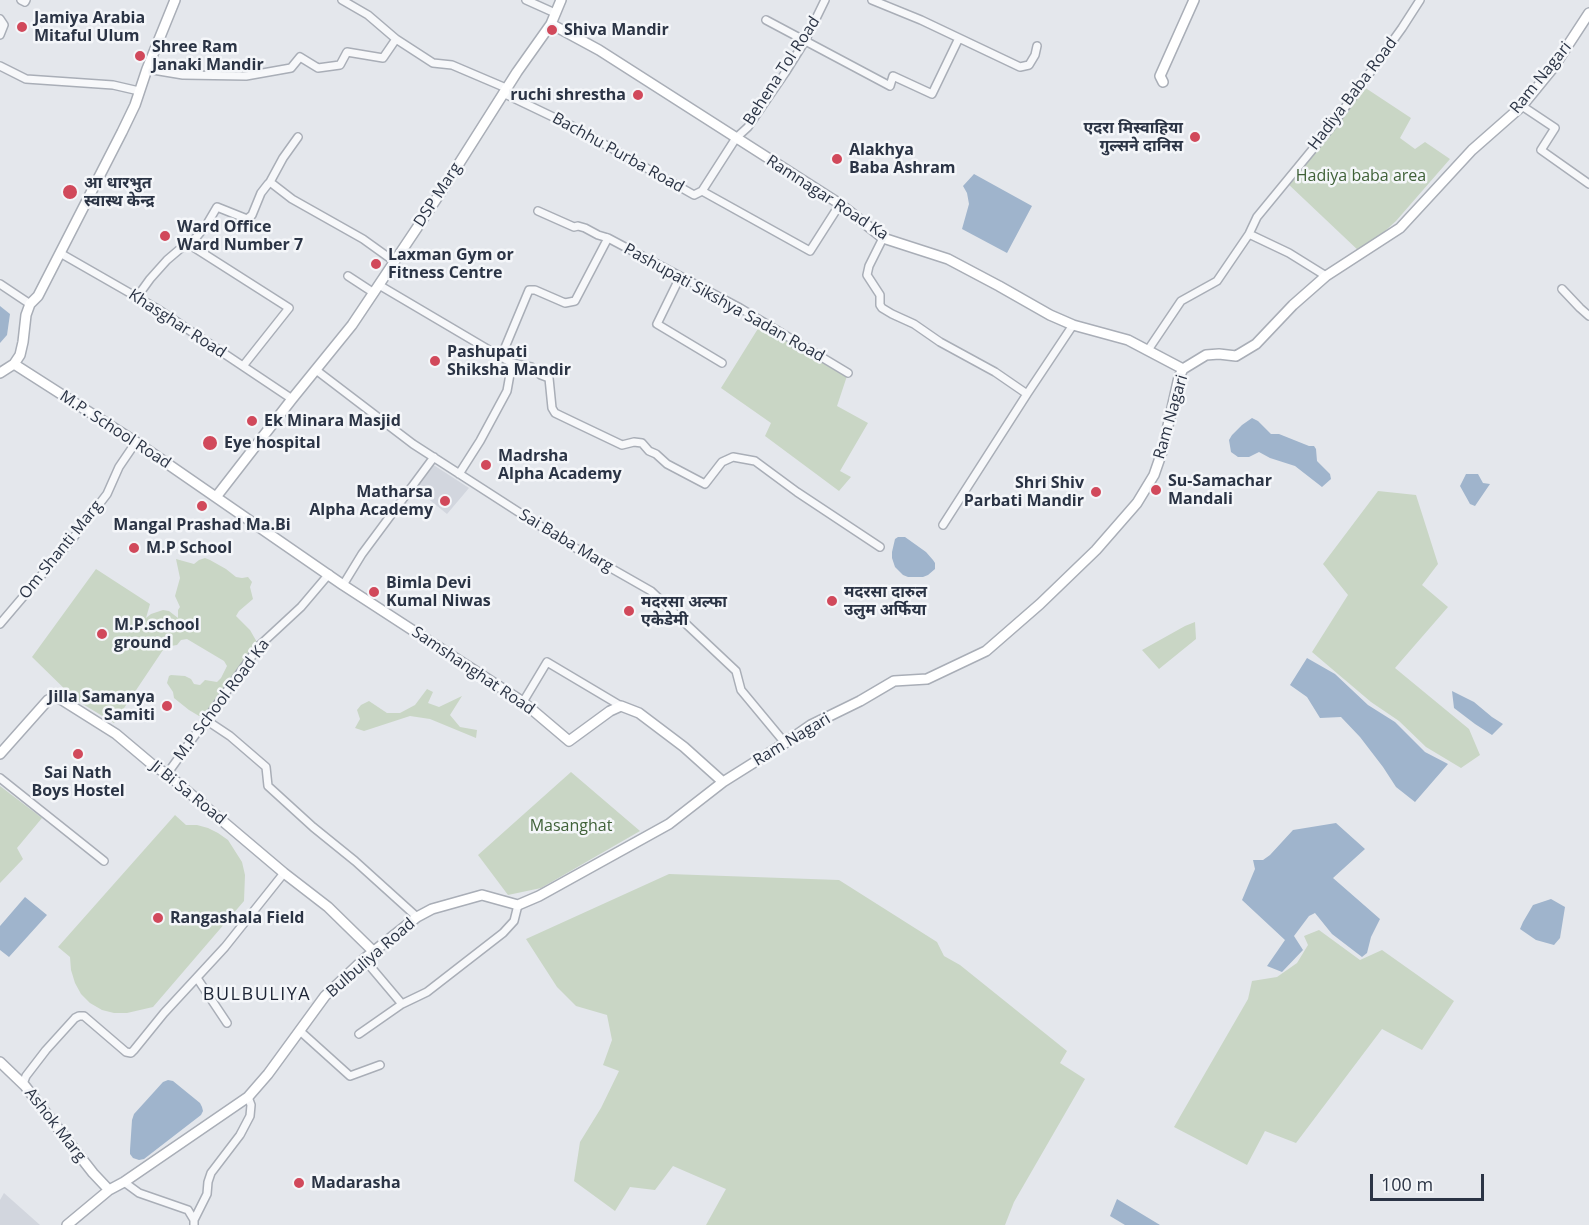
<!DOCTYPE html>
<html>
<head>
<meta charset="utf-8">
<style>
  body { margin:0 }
  #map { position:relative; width:1589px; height:1225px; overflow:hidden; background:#e4e7ec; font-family:"Open Sans",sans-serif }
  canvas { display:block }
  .scale { position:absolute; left:1370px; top:1174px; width:114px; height:27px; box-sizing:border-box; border:3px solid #2b3445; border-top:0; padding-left:8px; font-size:18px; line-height:21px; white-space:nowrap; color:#2b3445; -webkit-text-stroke:4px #f4f6f9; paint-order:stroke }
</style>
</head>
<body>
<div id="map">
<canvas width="1589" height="1225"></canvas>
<div class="scale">100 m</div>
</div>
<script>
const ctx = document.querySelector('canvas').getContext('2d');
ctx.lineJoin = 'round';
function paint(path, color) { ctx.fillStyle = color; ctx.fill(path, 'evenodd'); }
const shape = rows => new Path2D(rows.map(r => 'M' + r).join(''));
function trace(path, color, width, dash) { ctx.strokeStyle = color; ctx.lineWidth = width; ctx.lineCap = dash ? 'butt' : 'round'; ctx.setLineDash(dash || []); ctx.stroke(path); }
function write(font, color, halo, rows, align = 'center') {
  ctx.font = font + ' "Open Sans","Noto Sans Devanagari",sans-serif'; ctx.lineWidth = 5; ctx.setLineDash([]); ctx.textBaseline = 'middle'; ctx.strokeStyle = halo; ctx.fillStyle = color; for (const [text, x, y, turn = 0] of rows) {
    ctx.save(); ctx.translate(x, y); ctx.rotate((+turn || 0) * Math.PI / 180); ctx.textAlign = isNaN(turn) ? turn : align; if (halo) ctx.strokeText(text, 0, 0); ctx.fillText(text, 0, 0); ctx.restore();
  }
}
const built = shape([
  [432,464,469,488,447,514,415,488],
  [4,1193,40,1225,0,1225,0,1200]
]);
const green = shape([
  [1361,85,1411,118,1400,138,1415,149,1425,142,1450,159,1396,221,1361,253,1286,182],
  [759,327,848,373,837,406,868,423,840,471,851,477,839,491,765,436,771,423,721,388],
  [1378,491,1416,495,1438,564,1422,585,1448,607,1395,668,1469,729,1480,755,1461,768,1426,747,1399,721,1371,702,1312,652,1348,595,1323,564],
  [205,558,210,560,226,569,236,577,242,578,248,577,252,582,250,587,253,599,239,611,236,616,250,630,258,644,210,708,199,716,189,710,174,698,173,692,167,683,169,676,171,675,185,676,191,679,194,684,200,685,205,680,217,682,221,678,227,666,224,661,187,639,181,640,177,645,171,646,161,637,156,636,165,647,114,723,76,700,32,657,96,569,150,604,146,618,151,614,163,610,169,611,178,618,178,610,180,607,175,596,180,578,176,559,194,564,199,560],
  [1195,622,1196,639,1159,669,1142,650,1185,626],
  [427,689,433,692,428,703,439,707,462,696,450,715,460,727,477,730,476,738,430,719,410,716,364,731,355,728,360,719,357,710,361,705,369,701,387,713,400,713,415,705],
  [571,772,640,831,541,888,508,895,478,855],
  [0,786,42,818,17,848,23,859,0,883],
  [175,815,186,825,197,825,208,828,218,833,228,840,242,862,245,875,244,901,153,1007,127,1013,114,1013,102,1010,90,1003,81,994,75,983,71,970,70,957,58,947],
  [669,874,839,880,937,942,944,956,960,965,1067,1051,1060,1063,1085,1079,1014,1202,1005,1225,706,1225,726,1189,673,1166,655,1190,630,1187,615,1211,574,1181,580,1142,601,1108,619,1071,603,1065,612,1040,607,1015,576,1006,557,987,526,939],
  [1319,930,1360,960,1382,950,1454,1001,1422,1050,1382,1029,1296,1143,1265,1131,1247,1165,1174,1127,1248,999,1252,981,1277,977,1297,963,1308,945,1304,936]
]);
const water = shape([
  [974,174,1032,206,1007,253,962,229,969,204,967,193,963,186],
  [0,306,10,314,7,335,0,343],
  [1252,418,1258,421,1271,434,1279,434,1309,446,1314,446,1316,449,1317,461,1330,474,1331,479,1322,487,1295,466,1270,458,1259,452,1249,457,1238,457,1231,452,1229,440,1232,435,1242,425],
  [1466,474,1478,474,1483,483,1490,484,1475,506,1470,504,1460,486],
  [898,537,905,537,926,552,933,560,935,563,935,569,928,575,923,577,908,577,903,575,895,567,892,558,892,552,895,539],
  [1307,658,1335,674,1368,705,1395,722,1425,752,1448,764,1415,802,1396,787,1383,767,1360,737,1341,717,1320,718,1307,697,1290,685],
  [1452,691,1474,702,1492,717,1503,724,1492,735,1475,724,1454,708],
  [1336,823,1365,849,1333,878,1380,919,1371,937,1367,953,1362,957,1332,934,1315,913,1309,916,1294,936,1303,950,1282,972,1267,966,1285,940,1242,900,1255,869,1253,860,1263,860,1270,855,1293,830],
  [25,897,47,915,9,957,0,950,0,926],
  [1551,899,1565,907,1560,938,1554,945,1536,940,1520,929,1523,922,1533,905],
  [168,1080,173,1081,200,1103,202,1107,203,1111,201,1115,144,1159,139,1160,133,1158,130,1154,130,1150,132,1120,134,1114,163,1082],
  [1117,1199,1160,1225,1125,1225,1110,1216]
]);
const street = shape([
  [21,0,25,2,26,0],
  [342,0,368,15,396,39,433,63,452,65,506,88],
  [526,0,555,13],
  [872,0,921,20,1020,67,1029,65,1035,55,1037,46],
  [0,19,4,25,0,35],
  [766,20,890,86,893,76,932,94,959,38],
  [0,66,26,79,113,85,139,91],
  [147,69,183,75,246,76,291,68,300,57,318,68,340,65,347,52,383,58,396,39],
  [503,93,574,127,694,195,702,191,810,251,840,204],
  [1522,106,1555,128,1541,150,1589,184],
  [298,137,283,158,270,182,292,199,363,239,395,262],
  [702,191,736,138,748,127,785,73,805,41,825,0],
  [538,211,574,227,578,226,585,228,598,235,608,238],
  [1249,234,1289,253,1326,276],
  [883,238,869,266,867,275,880,295,880,305,882,308,892,314,914,324,940,342,995,372,1027,394,1073,325],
  [190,245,207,224,217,207,247,219,252,215,261,193,268,184,270,182],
  [60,253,156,308,292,399],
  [348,276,374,293],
  [680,277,657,324,722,363],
  [0,284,30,304],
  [379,285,501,357,529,290,535,290,565,303,575,301,608,238,740,308,848,373],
  [1562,289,1580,308,1589,316],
  [137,297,150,279,167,260,187,243,289,308,243,366],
  [1148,350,1181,301,1217,281,1249,234,1257,217,1331,127,1402,28,1420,0],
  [512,363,531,367,541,375,549,378,552,408,555,413,580,425,622,445,634,442,642,443,649,451,656,454,667,464,705,484,722,462,733,457,755,461,797,492,880,547],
  [316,370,413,444,565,542,651,591,736,671,741,690,785,743],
  [459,474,480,441,507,391,512,363,501,357],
  [943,525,1027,394],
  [343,585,362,554,434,457],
  [0,624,74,537,107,494,119,467,136,442],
  [523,702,547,662,621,706],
  [206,720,230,736,266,767,268,786,313,827,355,861,417,917],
  [167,774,260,645,301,607,329,574],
  [0,778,104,861],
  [197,978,227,1023],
  [402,1004,427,992,503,933,514,921,518,905],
  [300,1031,350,1076,380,1065],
  [359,1034,402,1004,364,959],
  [23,1084,26,1076,46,1050,75,1018,79,1016,84,1016,126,1052,131,1053,134,1050,164,1013,225,947,284,873],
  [124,1182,139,1193,188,1210,194,1220,194,1225],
  [194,1220,207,1194,208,1182,211,1173,240,1135,250,1116,251,1105,248,1097]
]);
const secondary = shape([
  [551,24,599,50,840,204,883,238,948,259,999,286,1050,315,1073,325,1128,340,1183,369],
  [1163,82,1160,76,1194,0],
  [14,364,136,442,343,585,523,702,569,741,610,711,621,706,639,713,684,747,723,782],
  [0,373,14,364,20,355,23,342,26,315,30,304,38,296,122,132,135,105,147,69,175,0],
  [216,497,292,399,352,325,441,192,517,72,551,24,561,0],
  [0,754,48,700,54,697,62,700,116,734,154,766,167,774,284,873,328,907,374,952],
  [0,1062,25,1086,93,1173,109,1190],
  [67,1225,109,1190,124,1182,248,1097,268,1074,325,996,364,959,417,917,432,909,482,895,518,905,539,896,669,824,723,782,785,743,811,725,860,701,894,681,927,679,986,651,1040,604,1096,550,1137,503,1154,475,1162,452,1179,377,1183,369,1206,355,1219,354,1236,356,1256,344,1293,305,1326,276,1400,228,1472,150,1522,106,1553,68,1589,13]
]);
const markers = [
  [22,27,6,"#d1495b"],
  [552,30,6,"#d1495b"],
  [140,56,6,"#d1495b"],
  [638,95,6,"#d1495b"],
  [1195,137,6,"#d1495b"],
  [837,159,6,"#d1495b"],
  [70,192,8,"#d1495b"],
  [165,236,6,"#d1495b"],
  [376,264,6,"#d1495b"],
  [435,361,6,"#d1495b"],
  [252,421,6,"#d1495b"],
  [210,443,8,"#d1495b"],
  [486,465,6,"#d1495b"],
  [1156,490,6,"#d1495b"],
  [1096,492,6,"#d1495b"],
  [445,501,6,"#d1495b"],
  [202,506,6,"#d1495b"],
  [134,548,6,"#d1495b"],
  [374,592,6,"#d1495b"],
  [832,601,6,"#d1495b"],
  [629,611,6,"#d1495b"],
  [102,634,6,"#d1495b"],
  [167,706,6,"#d1495b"],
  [78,754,6,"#d1495b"],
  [158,918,6,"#d1495b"],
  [299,1183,6,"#d1495b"]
];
const poiNames = [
  ["Jamiya Arabia",34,18],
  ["Mitaful Ulum",34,36],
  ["Shiva Mandir",564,30],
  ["Shree Ram",152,47],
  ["Janaki Mandir",152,65],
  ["ruchi shrestha",626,95,"right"],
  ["एदरा मिस्वाहिया",1183,128,"right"],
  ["गुल्सने दानिस",1183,146,"right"],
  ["Alakhya",849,150],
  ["Baba Ashram",849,168],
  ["आ धारभुत",84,183],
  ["स्वास्थ केन्द्र",84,201],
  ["Ward Office",177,227],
  ["Ward Number 7",177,245],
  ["Laxman Gym or",388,255],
  ["Fitness Centre",388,273],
  ["Pashupati",447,352],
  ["Shiksha Mandir",447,370],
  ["Ek Minara Masjid",264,421],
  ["Eye hospital",224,443],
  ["Madrsha",498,456],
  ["Alpha Academy",498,474],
  ["Su-Samachar",1168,481],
  ["Mandali",1168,499],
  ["Shri Shiv",1084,483,"right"],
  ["Parbati Mandir",1084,501,"right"],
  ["Matharsa",433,492,"right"],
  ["Alpha Academy",433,510,"right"],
  ["Mangal Prashad Ma.Bi",202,525,"center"],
  ["M.P School",146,548],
  ["Bimla Devi",386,583],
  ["Kumal Niwas",386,601],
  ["मदरसा दारुल",844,592],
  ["उलुम अर्फिया",844,610],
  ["मदरसा अल्फा",641,602],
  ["एकेडेमी",641,620],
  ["M.P.school",114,625],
  ["ground",114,643],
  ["Jilla Samanya",155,697,"right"],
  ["Samiti",155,715,"right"],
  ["Sai Nath",78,773,"center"],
  ["Boys Hostel",78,791,"center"],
  ["Rangashala Field",170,918],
  ["Madarasha",311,1183]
];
const streetNames = [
  ["Behena Tol Road",782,71,-57],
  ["Ram Nagari",1541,78,-51],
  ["Hadiya Baba Road",1353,94,-53],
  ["Bachhu Purba Road",618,153,29],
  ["DSP Marg",438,195,-57],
  ["Ramnagar Road Ka",827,198,33],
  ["Pashupati Sikshya Sadan Road",724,303,29],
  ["Khasghar Road",177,324,33],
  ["Ram Nagari",1171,417,-74],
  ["M.P. School Road",115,430,33],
  ["Sai Baba Marg",566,541,31],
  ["Om Shanti Marg",61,550,-51],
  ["Samshanghat Road",473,671,34],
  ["M.P School Road Ka",222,700,-53],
  ["Ram Nagari",792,740,-31],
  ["Ji Bi Sa Road",188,793,39],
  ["Bulbuliya Road",371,958,-41],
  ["Ashok Marg",55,1125,52]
];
const parkNames = [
  ["Hadiya baba area",1361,176],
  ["Masanghat",571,826]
];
const neighbourhoodNames = [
  ["BULBULIYA",257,995]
];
paint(built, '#d2d6de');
paint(green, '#c9d6c5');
paint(water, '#9fb4cc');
trace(street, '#a9aeb7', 10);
trace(secondary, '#a9aeb7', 12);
trace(street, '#f7f8fa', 7);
trace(secondary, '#fff', 9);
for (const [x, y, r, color] of markers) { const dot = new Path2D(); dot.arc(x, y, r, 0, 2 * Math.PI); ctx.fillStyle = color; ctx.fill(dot); trace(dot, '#f4f6f9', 2); }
write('bold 16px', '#2b3445', '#f4f6f9', poiNames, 'left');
write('16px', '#2b3445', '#f4f6f9', streetNames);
write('16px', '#3f6138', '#f4f6f9', parkNames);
ctx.letterSpacing = '1.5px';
write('18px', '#1d2536', '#f4f6f9', neighbourhoodNames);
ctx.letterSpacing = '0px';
</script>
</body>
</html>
